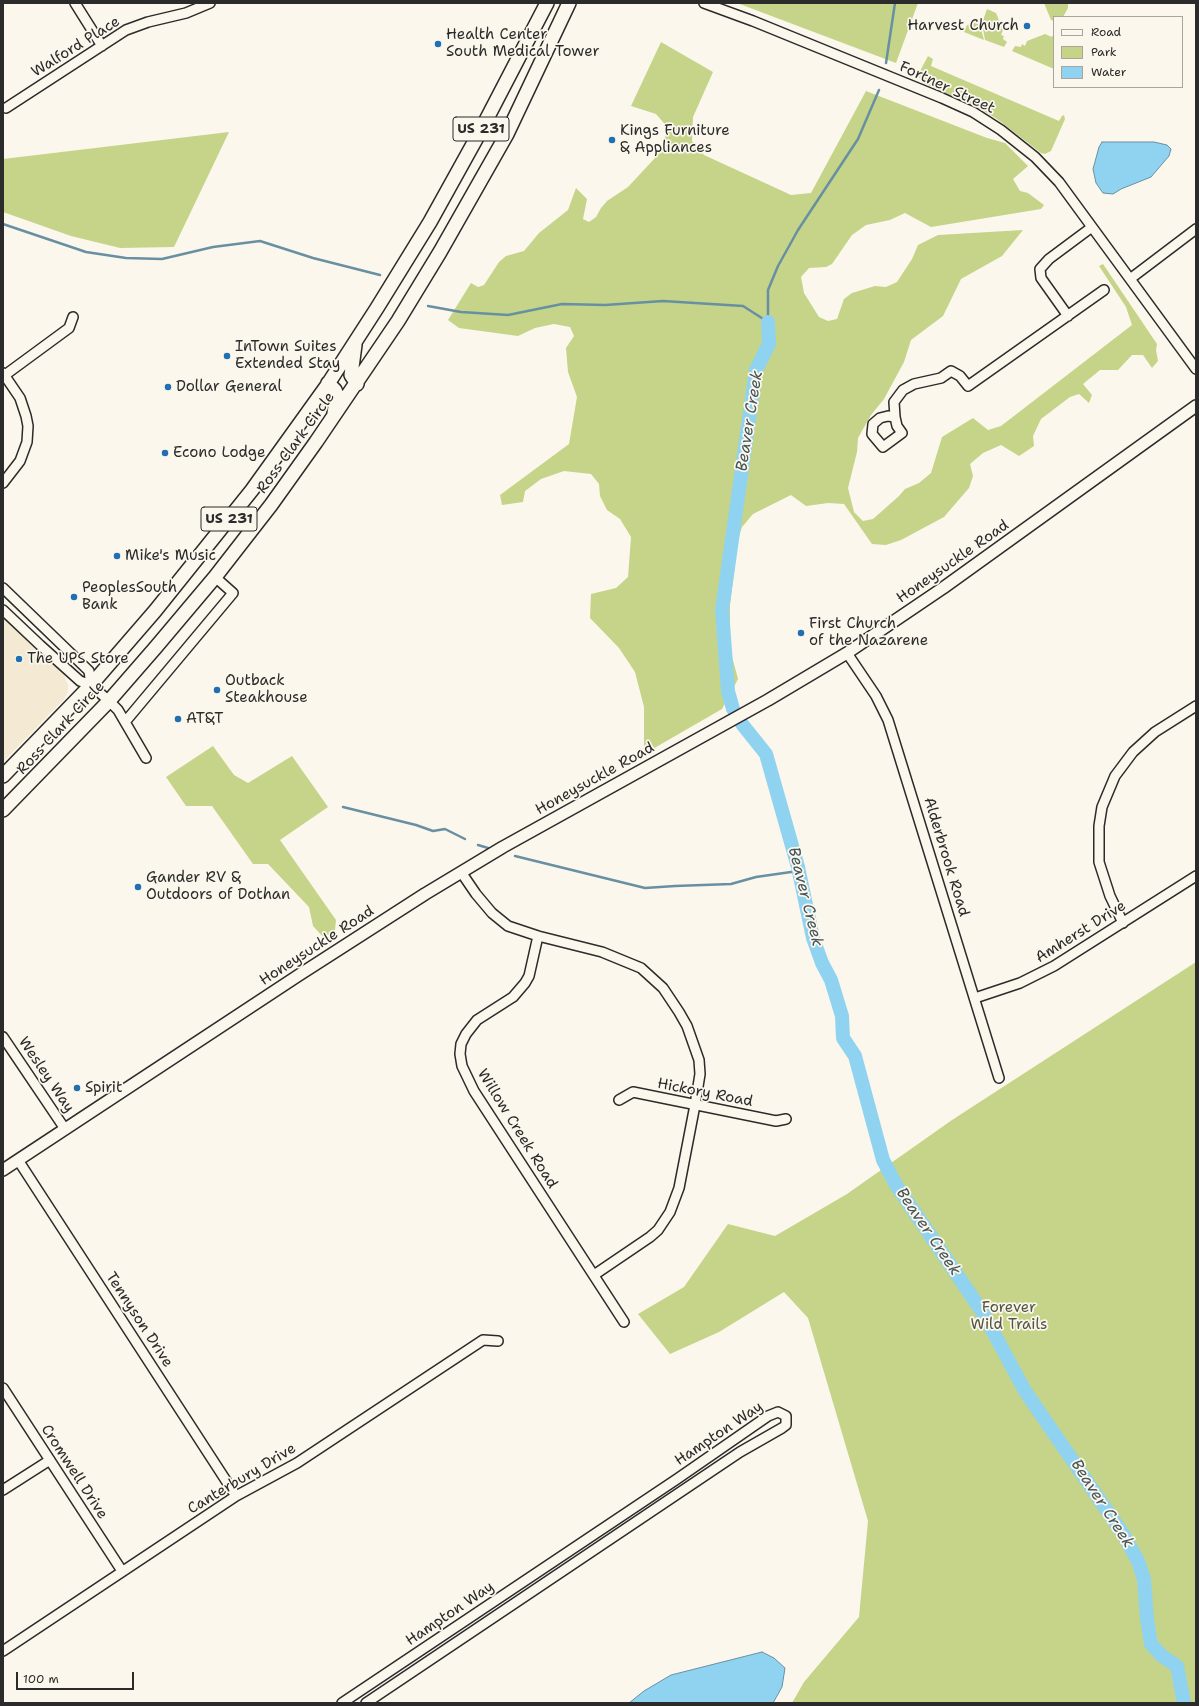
<!DOCTYPE html>
<html>
<head>
<meta charset="utf-8">
<style>
  body { margin:0 }
  #map { position:relative; width:1199px; height:1706px; overflow:hidden; background:#fbf7ec; font-family:"Shantell Sans",sans-serif }
  canvas { display:block }
  .frame { position:absolute; inset:0; border:4px solid #2b2b2b; pointer-events:none }
  .legend { position:absolute; left:1053px; top:16px; width:130px; height:72px; box-sizing:border-box; background:#fbf7ec; border:1px solid #a8a59f; margin:0; padding:5px 7px; list-style:none; font-size:12px; color:#2b2b2b }
  .legend li { display:flex; align-items:center; gap:8px; height:20px }
  .legend b { width:20px; border:1px solid #a8a59f }
  .scale { position:absolute; left:16px; top:1672px; width:118px; height:18px; box-sizing:border-box; border:2px solid #2b2b2b; border-top:0; padding-left:5px; font-size:12px; line-height:14px; white-space:nowrap; color:#2b2b2b; -webkit-text-stroke:3px #fbf7ec; paint-order:stroke }
</style>
</head>
<body>
<div id="map">
<canvas width="1199" height="1706"></canvas>
<div class="frame"></div>
<ul class="legend">
<li><b style="height:5px;background:#fbf7ec"></b>Road</li>
<li><b style="height:11px;background:#c5d488"></b>Park</li>
<li><b style="height:11px;background:#90d3f1"></b>Water</li>
</ul>
<div class="scale">100 m</div>
</div>
<script>
const ctx = document.querySelector('canvas').getContext('2d');
ctx.lineJoin = 'round';
function paint(path, color) { ctx.fillStyle = color; ctx.fill(path, 'evenodd'); }
const shape = rows => new Path2D(rows.map(r => 'M' + r).join(''));
function trace(path, color, width, dash) { ctx.strokeStyle = color; ctx.lineWidth = width; ctx.lineCap = dash ? 'butt' : 'round'; ctx.setLineDash(dash || []); ctx.stroke(path); }
function write(font, color, halo, rows, align = 'center') {
  ctx.font = font + ' "Shantell Sans",sans-serif'; ctx.lineWidth = 3.5; ctx.setLineDash([]); ctx.textBaseline = 'middle'; ctx.strokeStyle = halo; ctx.fillStyle = color; for (const [text, x, y, turn = 0] of rows) {
    ctx.save(); ctx.translate(x, y); ctx.rotate((+turn || 0) * Math.PI / 180); ctx.textAlign = isNaN(turn) ? turn : align; if (halo) ctx.strokeText(text, 0, 0); ctx.fillText(text, 0, 0); ctx.restore();
  }
}
const built = shape([
  [3,615,63,673,68,685,68,692,65,698,3,762]
]);
const green = shape([
  [737,3,918,3,896,63],
  [1044,3,1068,3,1068,8,1063,17,1054,17,1054,21,1051,20],
  [987,9,996,13,1003,30,1001,35,1004,36,1003,39,1007,42,1004,47,985,40,982,23],
  [974,22,980,25,984,40,964,32,967,25,972,24],
  [1054,33,1054,69,1012,51,1015,46,1021,47,1022,44,1025,46,1027,41,1045,34,1052,37],
  [661,42,713,72,693,117,692,141,704,155,791,195,811,193,866,91,987,138,1005,143,1028,166,1013,179,1020,191,1028,193,1044,205,1041,209,931,227,905,213,890,220,866,225,852,235,832,264,826,267,809,268,801,277,804,293,819,317,828,321,837,319,844,299,852,293,875,286,886,287,897,282,912,259,918,245,938,235,1023,230,1002,256,961,279,943,316,911,340,904,362,884,399,871,415,858,438,857,452,848,488,854,512,863,521,873,519,899,496,905,489,919,483,931,473,942,437,973,418,988,430,1001,426,1132,325,1126,307,1099,266,1103,264,1157,344,1156,350,1158,361,1152,368,1143,355,1132,355,1118,370,1100,370,1083,384,1092,395,1089,403,1079,394,1070,397,1041,419,1033,436,1034,446,1019,456,1001,445,983,453,970,464,973,476,969,488,944,517,901,540,886,545,872,544,844,504,828,503,806,506,791,495,753,514,742,527,738,539,730,605,730,649,738,679,722,709,644,754,644,707,635,672,619,648,590,618,591,594,616,588,628,577,631,537,620,519,607,510,600,496,599,484,591,474,564,471,541,479,525,491,523,502,502,505,500,495,569,444,577,397,568,372,566,348,574,336,570,327,554,324,535,328,518,336,459,328,448,320,471,283,478,287,484,285,499,262,506,256,524,251,539,233,568,210,576,188,587,199,583,219,589,222,596,217,601,208,607,201,628,187,655,158,669,129,656,114,631,106],
  [928,56,933,59,931,66,1059,121,1062,116,1064,115,1065,119,1051,151,1045,154,1041,153,997,119,974,105,923,83,919,77,919,73],
  [229,132,174,247,120,248,71,236,3,212,3,159],
  [213,746,234,775,248,783,292,756,328,807,280,840,336,920,335,930,324,938,313,926,309,907,268,864,253,864,212,806,186,806,166,777],
  [1196,962,1196,1703,792,1703,804,1682,859,1617,868,1521,808,1318,784,1292,719,1332,670,1354,638,1314,684,1287,728,1224,775,1236,847,1194,952,1120]
]);
const water = shape([
  [1102,142,1154,142,1167,145,1171,149,1169,156,1151,177,1121,189,1113,194,1103,193,1096,183,1093,169,1099,147,1102,142],
  [762,1652,774,1658,785,1668,782,1687,773,1703,629,1703,644,1691,671,1675,762,1652]
]);
const stream = shape([
  [886,63,895,3],
  [3,224,86,252,126,258,162,259,213,247,260,241,313,258,380,275],
  [428,306,461,312,508,315,562,304,605,305,663,301,743,306,768,322],
  [768,321,768,290,778,266,798,230,858,139,879,90],
  [343,807,416,825,433,831,445,829,465,839],
  [478,845,488,848],
  [515,856,645,888,675,886,731,884,756,877,798,871]
]);
const river = shape([
  [733,709,728,691,722,610,756,370,769,344,768,322],
  [742,724,766,754,798,867,813,938,822,963,831,980,842,1016,843,1038,855,1056,883,1160,896,1185,983,1313,1025,1391,1123,1534,1138,1561,1144,1579,1147,1619,1151,1644,1162,1656,1177,1666,1184,1703]
]);
const minor = shape([
  [75,3,102,46],
  [704,3,753,21,942,98,973,112,1001,130,1035,157,1059,182,1196,369],
  [6,108,126,30,148,22,186,13,210,3],
  [1130,279,1196,229],
  [1068,316,1041,278,1040,269,1049,259,1092,227],
  [3,373,20,398,26,416,28,426,27,442,20,461,3,483],
  [5,375,69,328,73,317],
  [895,417,888,416,880,418,873,424,872,434,883,447,902,433,897,426,895,417,894,402,903,390,914,384,941,378,951,371,960,376,968,386,1104,290],
  [3,588,89,671,91,685],
  [3,610,40,645,80,681,91,685,109,701,118,710,146,758],
  [847,653,876,696,888,720,999,1078],
  [125,722,233,593,215,577],
  [461,872,476,894,492,913,508,926,538,936,602,952,641,968,663,988,679,1012,687,1026,699,1060,700,1074,695,1105,679,1188,670,1212,658,1230,650,1237,594,1275],
  [1123,923,1110,896,1099,862,1099,826,1102,807,1115,776,1133,752,1155,732,1196,706],
  [538,936,529,976,525,983,513,997,477,1020,466,1034,461,1044,460,1054,462,1066,474,1091,624,1322],
  [975,998,1020,983,1054,966,1196,876],
  [3,1037,65,1129],
  [619,1100,633,1092,776,1121,786,1119],
  [18,1160,236,1496],
  [3,1388,122,1571],
  [3,1490,50,1460],
  [3,1651,236,1496,297,1463,483,1340,498,1341],
  [342,1703,677,1479,768,1416,778,1412,786,1416,786,1425,782,1428,740,1452,366,1703]
]);
const major = shape([
  [3,1170,299,975,425,894,503,847,768,700,847,653,943,588,1196,406]
]);
const highway = shape([
  [355,345,351,375,357,384],
  [328,383,335,390,337,395,334,413],
  [3,776,91,685,155,611,252,490,326,387,377,308,430,222,481,130,547,3],
  [3,810,109,701,156,647,215,577,271,505,316,442,398,321,440,252,507,134,569,3]
]);
const markers = [
  [1027,26,4,"#1f6fb2"],
  [438,44,4,"#1f6fb2"],
  [612,140,4,"#1f6fb2"],
  [227,356,4,"#1f6fb2"],
  [168,387,4,"#1f6fb2"],
  [165,453,4,"#1f6fb2"],
  [117,556,4,"#1f6fb2"],
  [74,597,4,"#1f6fb2"],
  [801,633,4,"#1f6fb2"],
  [19,659,4,"#1f6fb2"],
  [217,690,4,"#1f6fb2"],
  [178,719,4,"#1f6fb2"],
  [138,887,4,"#1f6fb2"],
  [77,1088,4,"#1f6fb2"]
];
const shields = [
  [481,129,56],
  [229,519,56]
];
const shieldNames = [
  ["US 231",481,129],
  ["US 231",229,519]
];
const poiNames = [
  ["Harvest Church",1019,26,"right"],
  ["Health Center",446,35],
  ["South Medical Tower",446,52],
  ["Kings Furniture",620,131],
  ["& Appliances",620,148],
  ["InTown Suites",235,347],
  ["Extended Stay",235,364],
  ["Dollar General",176,387],
  ["Econo Lodge",173,453],
  ["Mike's Music",125,556],
  ["PeoplesSouth",82,588],
  ["Bank",82,605],
  ["First Church",809,624],
  ["of the Nazarene",809,641],
  ["The UPS Store",27,659],
  ["Outback",225,681],
  ["Steakhouse",225,698],
  ["AT&T",186,719],
  ["Gander RV &",146,878],
  ["Outdoors of Dothan",146,895],
  ["Spirit",85,1088]
];
const streetNames = [
  ["Walford Place",76,47,-32],
  ["Fortner Street",947,88,25],
  ["Ross Clark Circle",296,443,-54],
  ["Honeysuckle Road",953,562,-35],
  ["Ross Clark Circle",61,728,-47],
  ["Honeysuckle Road",595,779,-29],
  ["Alderbrook Road",946,857,73],
  ["Amherst Drive",1081,932,-32],
  ["Honeysuckle Road",317,946,-33],
  ["Wesley Way",46,1075,56],
  ["Hickory Road",705,1093,11],
  ["Willow Creek Road",517,1129,58],
  ["Tennyson Drive",139,1320,57],
  ["Hampton Way",719,1434,-34],
  ["Cromwell Drive",74,1472,57],
  ["Canterbury Drive",242,1479,-31],
  ["Hampton Way",450,1614,-34]
];
const parkNames = [
  ["Forever",1009,1308],
  ["Wild Trails",1009,1325]
];
const waterNames = [
  ["Beaver Creek",750,421,-81],
  ["Beaver Creek",805,897,76],
  ["Beaver Creek",928,1232,56],
  ["Beaver Creek",1102,1504,57]
];
paint(built, '#f4ead3');
paint(green, '#c5d488');
paint(water, '#90d3f1');
trace(water, '#6890a2', 1);
trace(stream, '#6890a2', 2.5);
trace(river, '#90d3f1', 14);
trace(minor, '#2b2b2b', 12);
trace(major, '#2b2b2b', 14);
trace(highway, '#2b2b2b', 16);
trace(minor, '#fbf7ec', 9);
trace(major, '#fbf7ec', 11);
trace(highway, '#fbf7ec', 13);
for (const [x, y, r, color] of markers) { const dot = new Path2D(); dot.arc(x, y, r, 0, 2 * Math.PI); ctx.fillStyle = color; ctx.fill(dot); trace(dot, '#fbf7ec', 1.5); }
for (const [x, y, w] of shields) { const box = new Path2D(); box.roundRect(x - w / 2, y - 12, w, 24, 3); ctx.fillStyle = '#fbf7ec'; ctx.fill(box); trace(box, '#2b2b2b', 1); }
write('bold 14px', '#2b2b2b', null, shieldNames);
write('15px', '#2b2b2b', '#fbf7ec', poiNames, 'left');
write('15px', '#2b2b2b', '#fbf7ec', streetNames);
write('15px', '#525542', '#fbf7ec', parkNames);
write('italic 16px', '#44555c', '#fbf7ec', waterNames);
</script>
</body>
</html>
